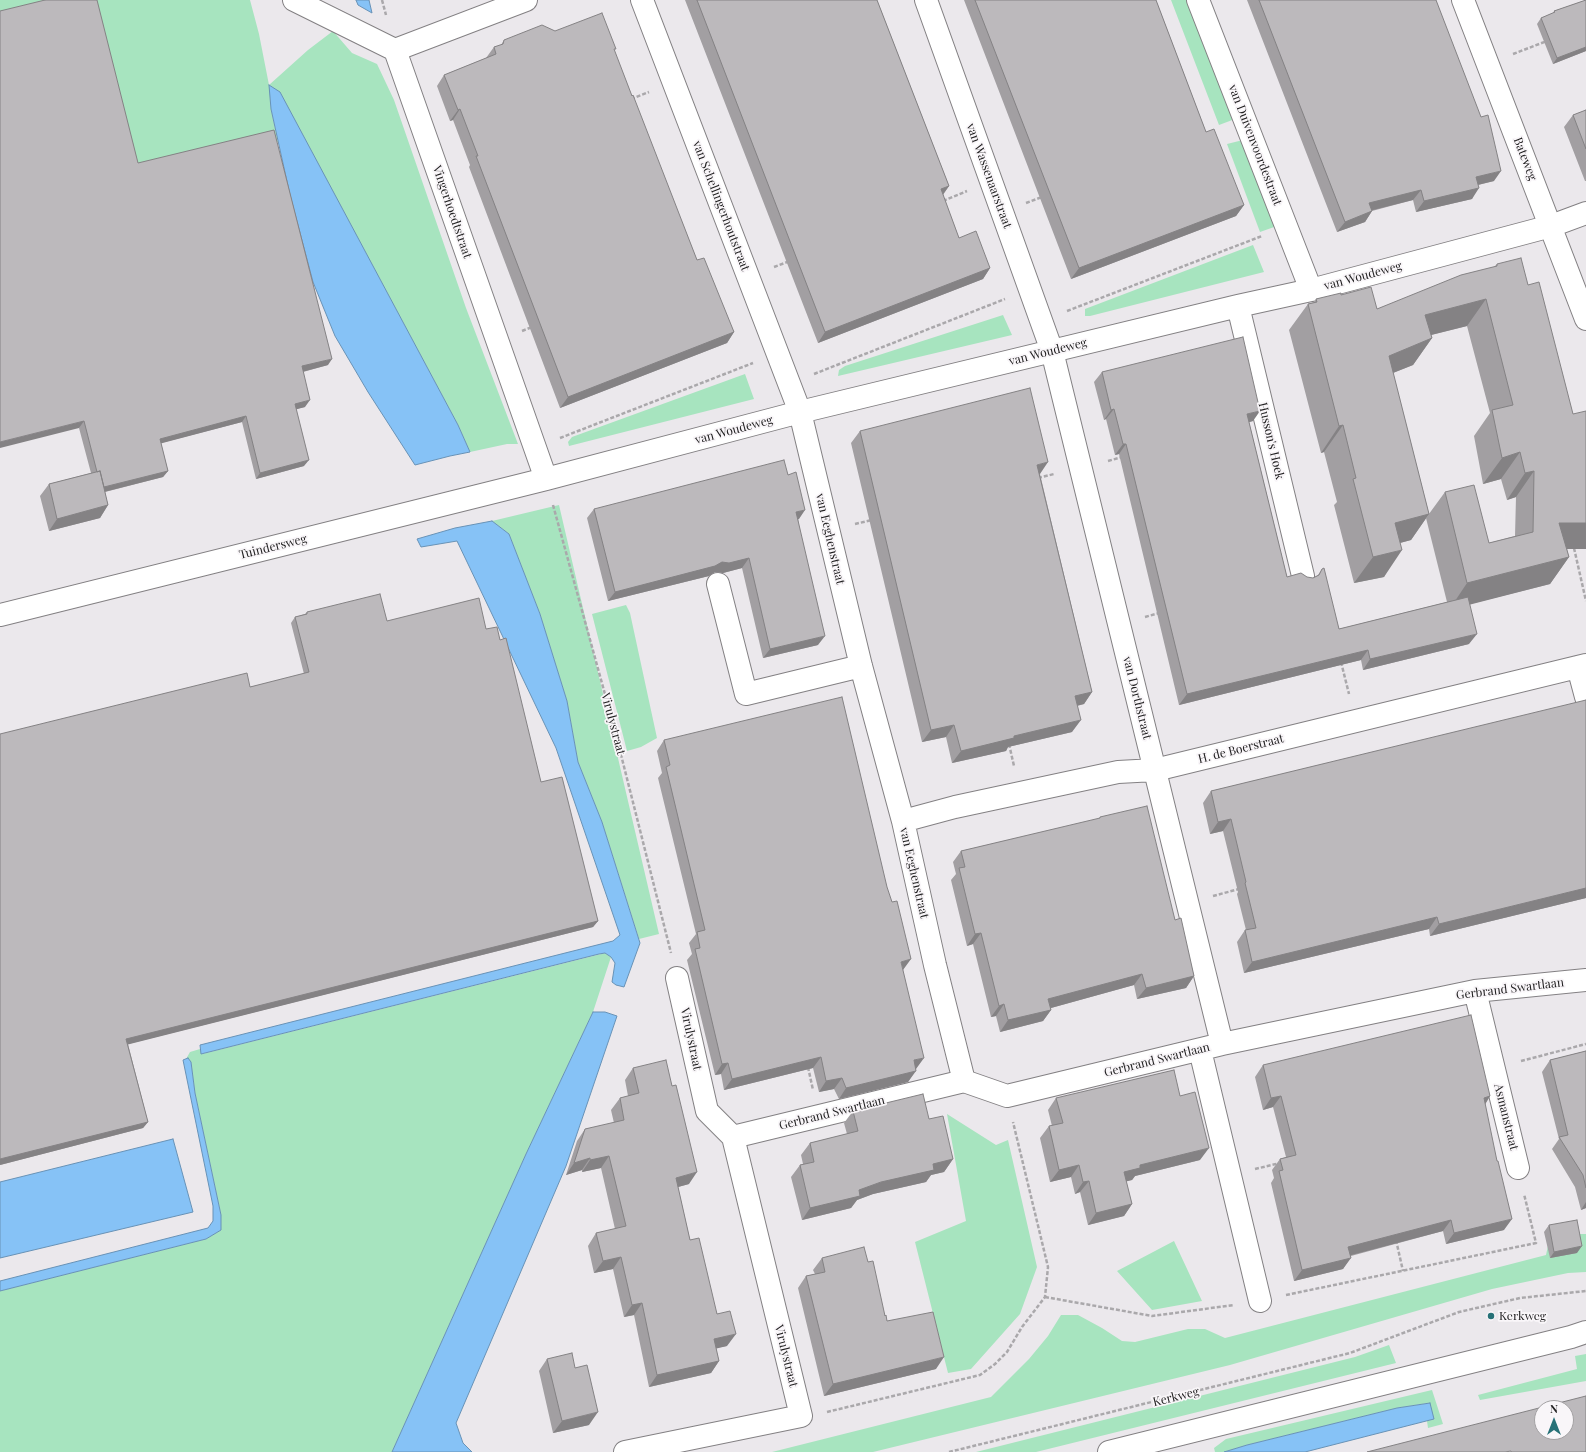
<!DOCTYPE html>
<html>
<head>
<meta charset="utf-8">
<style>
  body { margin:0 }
  #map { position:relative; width:1586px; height:1452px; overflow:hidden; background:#ebe8ec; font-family:"Playfair Display",serif }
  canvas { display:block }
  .north { position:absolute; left:1534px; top:1400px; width:40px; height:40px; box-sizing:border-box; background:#f9f6f9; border:1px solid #a3a1a3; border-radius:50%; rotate:0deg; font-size:11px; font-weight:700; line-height:16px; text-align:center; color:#222122 }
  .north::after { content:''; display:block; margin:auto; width:14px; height:18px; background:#277177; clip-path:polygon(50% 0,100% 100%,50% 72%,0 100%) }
</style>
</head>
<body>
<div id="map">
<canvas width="1586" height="1452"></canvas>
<div class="north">N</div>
</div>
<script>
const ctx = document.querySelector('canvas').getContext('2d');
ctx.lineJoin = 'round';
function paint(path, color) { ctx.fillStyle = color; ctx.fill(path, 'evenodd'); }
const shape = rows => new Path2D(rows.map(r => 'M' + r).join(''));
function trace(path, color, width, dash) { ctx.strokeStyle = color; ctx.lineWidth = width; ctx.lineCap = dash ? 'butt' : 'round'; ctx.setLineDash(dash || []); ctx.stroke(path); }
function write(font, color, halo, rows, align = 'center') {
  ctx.font = font + ' "Playfair Display",serif'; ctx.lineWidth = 3.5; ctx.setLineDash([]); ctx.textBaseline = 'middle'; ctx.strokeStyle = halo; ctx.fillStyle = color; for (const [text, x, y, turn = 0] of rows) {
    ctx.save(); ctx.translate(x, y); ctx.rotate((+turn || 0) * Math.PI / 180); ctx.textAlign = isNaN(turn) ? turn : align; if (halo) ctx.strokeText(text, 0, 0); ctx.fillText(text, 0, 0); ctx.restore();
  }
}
const green = shape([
  [0,0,59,0,0,14],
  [87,0,250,0,259,34,269,85,308,50,333,31,352,53,377,64,394,100,466,308,518,444,507,444,470,452,458,425,280,93,270,86,271,109,278,142,128,178],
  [1171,0,1188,0,1235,119,1219,125],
  [1243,140,1277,226,1260,232,1227,144],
  [1253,245,1264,272,1090,316,1085,316,1085,309],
  [1003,315,1012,335,838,376,839,370,845,366],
  [745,374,754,399,569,446,568,442,572,437],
  [559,505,659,934,639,939,602,822,578,762,567,701,540,614,509,534,492,521],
  [626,605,630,613,657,738,641,747,627,751,592,614],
  [605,953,611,957,593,1012,526,1154,392,1452,0,1452,0,1291,206,1239,221,1230,221,1215,195,1093,191,1062,186,1059,190,1052,200,1049,202,1054],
  [947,1114,996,1145,1008,1140,1037,1267,1020,1314,971,1369,948,1373,915,1242,966,1221],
  [1576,1234,1586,1234,1586,1272,1568,1273,1492,1289,1230,1365,873,1452,772,1452,991,1397,1029,1359,1048,1336,1061,1315,1078,1315,1102,1328,1122,1341,1135,1342,1188,1329,1205,1329,1225,1338,1546,1255,1549,1241],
  [1174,1241,1202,1301,1152,1310,1117,1271],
  [1389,1345,1396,1363,1036,1452,976,1452,1355,1357],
  [1586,1354,1586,1381,1480,1400,1478,1395,1577,1369,1575,1356],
  [1432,1390,1443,1424,1428,1428,1427,1421,1434,1419,1429,1403,1397,1408,1247,1445,1224,1452,1215,1452,1214,1448,1226,1439]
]);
const water = shape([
  [356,0,369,0,372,13,358,5,356,0],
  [269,85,280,92,458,425,470,452,450,456,415,465,368,392,335,336,313,282,290,195,271,109,269,85],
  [492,521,509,534,540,614,567,701,578,762,602,822,640,943,624,987,616,985,612,982,615,963,611,957,605,953,599,954,201,1054,200,1045,589,947,613,941,620,935,556,748,457,541,421,547,417,539,455,528,492,521],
  [593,1012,605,1012,617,1016,566,1166,456,1423,463,1443,472,1452,392,1452,526,1154,593,1012],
  [188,1058,191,1062,195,1093,221,1215,221,1230,206,1239,0,1291,0,1281,208,1228,213,1221,213,1206,183,1060,188,1058],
  [173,1139,193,1212,0,1258,0,1182,173,1139],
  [1430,1403,1434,1419,1305,1452,1224,1452,1247,1445,1397,1408,1430,1403]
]);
const path = shape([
  [382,0,386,15],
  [1513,54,1547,41],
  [631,99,649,92],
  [943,201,967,191],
  [1026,203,1042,197],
  [774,267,790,261],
  [1067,311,1262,236],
  [522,331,532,327],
  [814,374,1005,299],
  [560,438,753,363],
  [1108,461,1122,457],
  [1038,478,1054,474],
  [553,505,614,727,671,953],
  [855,524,872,520],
  [1574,548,1586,601],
  [1145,617,1159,613],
  [1341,662,1349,694],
  [1009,744,1014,766],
  [1213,896,1239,889],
  [1521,1061,1586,1044],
  [808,1067,813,1090],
  [1255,1169,1280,1163],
  [1396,1240,1403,1271],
  [1286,1295,1536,1243,1524,1194],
  [1045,1297,1152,1316,1234,1305],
  [827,1412,980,1375,995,1364,1007,1352,1022,1327,1045,1297,1048,1267,1013,1122],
  [949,1452,1350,1353,1459,1312,1520,1298,1586,1291]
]);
const minor = shape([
  [294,0,395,50,546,479],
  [642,0,800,412,861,666,903,821,935,965,964,1081],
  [926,0,1052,351,1222,1044],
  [1198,0,1311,290],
  [1463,0,1586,319],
  [395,50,526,0],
  [1238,306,1303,576],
  [718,584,746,694,861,666],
  [0,615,546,479,800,412,1238,306,1311,290,1551,226,1586,213],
  [1578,667,1586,697],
  [903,821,955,807,1118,772,1155,770,1586,665],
  [1475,991,1518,1168],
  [1200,1050,1260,1301],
  [733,1137,964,1081,1007,1096,1222,1044,1475,991,1586,980],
  [625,1452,801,1416,733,1137,707,1111,677,978]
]);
const major = shape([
  [1109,1452,1571,1337,1586,1332]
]);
const wall = shape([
  [685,0,877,0,949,186,943,195,959,238,990,268,983,279,818,343],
  [964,0,1156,0,1206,132,1244,205,1236,216,1071,279],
  [1247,0,1436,0,1494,181,1478,185,1472,199,1416,212,1413,200,1372,211,1365,222,1337,232],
  [1586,0,1586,51,1553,64,1537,24,1541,18,1553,13,1554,11],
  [555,31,614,51,697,260,734,332,727,343,560,408,469,167,470,165,453,120,450,121,437,86,444,75,486,58,494,47,501,45,504,40],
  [1586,110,1586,181,1585,181,1564,127,1573,115],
  [138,163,328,365,303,372,305,407,296,409,304,466,256,479,242,422,161,443,168,471,163,477,105,492,108,505,100,518,49,531,40,496,49,484,91,473,79,428],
  [1497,264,1586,549,1567,549,1569,557,1550,584,1470,604,1469,644,1363,670,1361,660,1179,705,1119,454,1115,455,1106,419,1104,420,1094,382,1102,372,1253,421,1249,422,1287,577,1313,578,1318,575,1322,569,1339,629,1447,602,1426,518,1445,492,1489,543,1515,536,1516,497,1507,500,1501,479,1483,484,1474,436,1490,413,1467,326,1431,335,1432,338,1413,365,1393,373,1429,514,1411,540,1400,543,1384,577,1354,583,1334,505,1337,502,1324,452,1321,453,1289,330,1308,304,1314,302,1316,299,1341,295,1377,309,1494,267],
  [860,431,1040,474,1092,692,1084,704,1077,706,1072,732,1008,747,1006,751,952,763,946,737,922,742,851,443],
  [594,509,799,519,798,519,818,645,763,658,742,568,723,573,715,572,709,576,608,601,587,518],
  [307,612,387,621,486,629,500,640,541,782,598,921,593,927,128,1044,148,1122,143,1128,0,1165,250,687,304,674,291,623,295,617,305,614],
  [1586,702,1586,898,1430,936,1429,929,1244,973,1237,942,1245,930,1246,930,1237,894,1238,892,1223,831,1210,834,1203,803,1211,791],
  [664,740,903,970,916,1069,908,1082,839,1099,834,1089,819,1092,813,1068,724,1090,721,1074,715,1075,687,960,692,954,689,943,696,934,658,778,662,773,657,751],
  [1100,817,1175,920,1194,976,1186,988,1137,999,1134,985,1051,1008,1051,1010,1043,1021,1000,1032,996,1016,991,1017,973,944,967,946,951,880,956,874,953,862,961,851,1099,819],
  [1586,1051,1586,1208,1581,1210,1575,1187,1552,1149,1559,1139,1542,1072,1550,1060],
  [1263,1065,1490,1096,1485,1104,1504,1230,1446,1244,1443,1231,1351,1256,1343,1269,1294,1281,1271,1183,1274,1178,1272,1170,1280,1159,1286,1157,1273,1107,1263,1110,1255,1077],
  [633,1068,689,1184,678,1187,690,1240,717,1314,727,1346,716,1348,719,1361,711,1373,649,1387,634,1315,624,1317,613,1269,594,1273,588,1246,596,1233,615,1229,601,1168,582,1172,582,1170,566,1175,577,1141,585,1129,614,1123,611,1110,620,1098,628,1096,625,1080],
  [1180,1096,1200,1160,1135,1176,1132,1180,1126,1181,1132,1204,1124,1216,1088,1225,1080,1192,1075,1194,1071,1177,1050,1182,1040,1138,1049,1126,1052,1126,1048,1110,1056,1098],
  [853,1111,929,1119,953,1159,944,1172,931,1175,926,1182,873,1194,857,1200,851,1208,802,1220,791,1177,800,1165,803,1164,801,1155,810,1143,847,1134,844,1123],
  [1549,1225,1577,1253,1550,1258,1544,1232],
  [822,1258,868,1262,885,1316,887,1321,936,1369,824,1396,798,1288,806,1276,815,1274,813,1270],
  [547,1359,589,1425,553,1433,539,1371]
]);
const shadedWall = shape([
  [1586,47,1586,51,1553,64,1557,58],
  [460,109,453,120,450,121,458,110],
  [1501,171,1494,181,1469,187,1476,177],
  [949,186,941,197,941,189],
  [1479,188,1472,199,1416,212,1424,201],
  [1421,190,1413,200,1361,213,1369,203],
  [1244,205,1236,216,1071,279,1079,268],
  [1372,211,1365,222,1337,232,1345,222],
  [990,268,983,279,818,343,825,332],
  [1486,299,1467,326,1407,341,1425,315],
  [734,332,727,343,560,408,568,397],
  [1432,338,1413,365,1370,382,1389,356],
  [332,359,328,365,298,373,302,366],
  [310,400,305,407,290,411,295,404],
  [1114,409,1106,419,1104,420,1111,410],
  [1260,411,1253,421,1239,425,1247,414],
  [246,416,242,422,155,445,160,439],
  [84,421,79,428,0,448,0,442],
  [1343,425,1324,452,1321,453,1339,426],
  [1123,444,1126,444,1119,454,1115,455],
  [1520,452,1501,479,1483,484,1502,458],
  [309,460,304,466,256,479,260,473],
  [1048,462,1040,474,1029,477,1037,465],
  [168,471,163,477,96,494,101,488],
  [1534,471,1516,497,1507,500,1525,473],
  [108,505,100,518,49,531,57,519],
  [805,510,799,519,789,522,796,512],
  [1429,514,1411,540,1377,549,1395,523],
  [1559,523,1586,523,1586,549,1541,549],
  [1402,550,1384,577,1354,583,1373,557],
  [1569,557,1550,584,1449,610,1467,583],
  [749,558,742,568,723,573,715,572,709,576,608,601,615,592,722,562],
  [1477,634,1469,644,1363,670,1370,659],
  [825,636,818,645,763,658,770,649],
  [1368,650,1361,660,1179,705,1187,694],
  [1092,692,1084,704,1067,708,1075,696],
  [1081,720,1072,732,1008,747,1006,751,952,763,961,751,1014,736],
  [954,725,946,737,922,742,931,730],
  [1231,819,1223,831,1210,834,1218,822],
  [1586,888,1586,898,1430,936,1439,924],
  [1437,917,1429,929,1244,973,1252,962],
  [598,921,593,927,122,1046,126,1039],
  [981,933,973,944,967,946,975,934],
  [911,959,903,970,901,962],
  [1142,974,1134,985,1040,1011,1048,999],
  [1194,976,1186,988,1137,999,1146,988],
  [1004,1004,996,1016,991,1017,999,1006],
  [1051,1010,1043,1021,1000,1032,1008,1020],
  [821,1057,813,1068,724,1090,732,1079],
  [924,1058,916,1069,906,1071,914,1060],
  [728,1063,721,1074,715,1075,722,1064],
  [916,1071,908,1082,839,1099,846,1088],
  [842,1078,834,1089,819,1092,826,1081],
  [1281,1096,1273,1107,1263,1110,1271,1098],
  [1490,1096,1483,1108,1484,1098],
  [148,1122,143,1128,0,1165,0,1159],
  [1209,1148,1200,1160,1135,1176,1132,1180,1116,1184,1124,1172,1140,1165],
  [609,1156,601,1168,582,1172,590,1160],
  [590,1158,582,1170,566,1175,574,1163],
  [953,1159,944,1172,931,1175,926,1182,873,1194,857,1200,851,1208,802,1220,810,1208,859,1190,933,1164],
  [1079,1165,1071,1177,1050,1182,1059,1170],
  [697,1172,689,1184,667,1190,676,1178],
  [1089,1181,1080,1192,1075,1194,1083,1182],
  [1586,1202,1586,1208,1581,1210],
  [1132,1204,1124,1216,1088,1225,1096,1213],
  [1512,1219,1504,1230,1446,1244,1454,1233],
  [1451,1220,1443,1231,1340,1258,1348,1247],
  [1582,1246,1577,1253,1550,1258,1554,1252],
  [621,1257,613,1269,594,1273,603,1261],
  [1351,1258,1343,1269,1294,1281,1302,1270],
  [642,1303,634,1315,624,1317,632,1305],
  [736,1334,727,1346,706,1351,714,1339],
  [944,1357,936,1369,824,1396,833,1384],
  [719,1361,711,1373,649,1387,657,1375],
  [598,1412,589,1425,553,1433,562,1421]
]);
const building = shape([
  [45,0,97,0,138,163,274,130,332,359,302,366,310,400,295,404,309,460,260,473,246,416,160,439,168,471,104,487,100,471,97,472,84,421,0,442,0,11,45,0],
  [697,0,877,0,949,186,941,189,959,238,976,231,990,268,825,332,697,0],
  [975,0,1156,0,1206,132,1214,129,1244,205,1079,268,975,0],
  [1259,0,1436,0,1481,117,1488,115,1501,171,1476,177,1479,188,1424,201,1421,190,1369,203,1372,211,1345,222,1259,0],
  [1586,0,1586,47,1557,58,1541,18,1555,12,1554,11,1586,0],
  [602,13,616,49,614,49,632,96,633,95,697,260,704,258,734,332,568,397,476,156,478,156,460,109,458,110,444,75,496,54,494,47,503,44,504,40,542,25,555,31,602,13],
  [1586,110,1586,149,1573,115,1586,110],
  [1521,258,1528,285,1539,282,1573,414,1586,411,1586,523,1559,523,1569,557,1467,583,1445,492,1474,485,1489,543,1533,532,1534,471,1525,473,1520,452,1502,458,1492,410,1513,405,1486,299,1425,315,1432,338,1389,356,1429,514,1395,523,1402,550,1373,557,1353,479,1356,478,1343,425,1339,426,1308,304,1317,302,1316,299,1341,293,1341,295,1371,287,1377,309,1461,275,1497,266,1497,264,1521,258],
  [1243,337,1260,411,1247,414,1287,577,1301,573,1307,577,1313,578,1319,575,1322,569,1324,568,1339,629,1468,597,1477,634,1370,659,1368,650,1187,694,1126,444,1123,444,1114,409,1111,410,1102,372,1243,337],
  [1030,388,1048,462,1037,465,1092,692,1075,696,1081,720,1014,736,1014,738,961,751,954,725,931,730,860,431,1030,388],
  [784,460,788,475,796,472,805,510,796,512,825,636,770,649,749,558,729,563,722,562,715,566,615,592,594,509,784,460],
  [100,471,108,505,57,519,49,484,100,471],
  [380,594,387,621,479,598,486,629,497,627,500,640,506,638,541,782,562,777,598,921,126,1039,148,1122,0,1159,0,734,247,673,250,687,309,672,295,617,307,614,307,612,380,594],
  [842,697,887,887,892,902,897,901,911,959,901,962,924,1058,914,1060,916,1071,846,1088,842,1078,826,1081,821,1057,732,1079,728,1063,722,1064,695,949,700,948,697,932,705,930,666,767,670,765,664,740,842,697],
  [1586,700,1586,888,1439,924,1437,917,1252,962,1245,930,1256,928,1245,883,1246,882,1231,819,1218,822,1211,791,1586,700],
  [1147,806,1175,920,1181,918,1194,976,1146,988,1142,974,1048,999,1051,1010,1008,1020,1004,1004,999,1006,981,933,975,934,959,868,965,867,961,851,1100,818,1100,817,1147,806],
  [1471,1015,1490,1096,1484,1098,1497,1161,1498,1161,1512,1219,1454,1233,1451,1220,1348,1247,1351,1258,1302,1270,1279,1171,1283,1170,1280,1159,1296,1155,1281,1096,1271,1098,1263,1065,1471,1015],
  [1586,1051,1586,1188,1583,1175,1559,1137,1568,1135,1550,1060,1586,1051],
  [666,1060,672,1086,676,1085,697,1172,676,1178,690,1240,699,1238,717,1314,730,1311,736,1334,714,1339,719,1361,657,1375,642,1303,632,1305,621,1257,603,1261,596,1233,626,1226,609,1156,590,1160,590,1158,574,1163,585,1129,624,1120,620,1098,639,1093,633,1068,666,1060],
  [1174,1070,1180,1096,1195,1092,1209,1148,1140,1165,1140,1168,1124,1172,1132,1204,1096,1213,1089,1181,1083,1182,1079,1165,1059,1170,1049,1126,1063,1123,1056,1098,1174,1070],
  [923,1094,929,1119,943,1116,953,1159,933,1164,934,1170,881,1182,859,1190,860,1196,810,1208,800,1165,814,1162,810,1143,858,1131,853,1111,923,1094],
  [1577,1220,1582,1246,1554,1252,1549,1225,1577,1220],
  [864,1247,868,1262,873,1261,885,1316,886,1315,887,1321,933,1312,944,1357,833,1384,806,1276,825,1272,822,1258,864,1247],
  [572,1353,575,1368,587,1365,598,1412,562,1421,547,1359,572,1353],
  [1586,1396,1586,1452,1511,1452,1511,1451,1505,1452,1367,1452,1586,1396],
  [1542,1408,1566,1408,1566,1432,1542,1432,1542,1408]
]);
const markers = [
  [1491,1316,4,"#277177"]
];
const streetNames = [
  ["van Duivenvoordestraat",1255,145,69],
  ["Bateweg",1525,159,69],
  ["van Wassenaarstraat",989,176,70],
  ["van Schellingerhoutstraat",721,206,69],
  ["Vingerhoedtstraat",452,212,71],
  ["van Woudeweg",1363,276,-15],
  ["van Woudeweg",1048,352,-14],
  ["van Woudeweg",734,430,-15],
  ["Husson's Hoek",1271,441,77],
  ["van Eeghenstraat",830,539,77],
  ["Tuindersweg",273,547,-14],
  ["van Dorthstraat",1137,698,76],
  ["Virulystraat",613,724,75],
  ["H. de Boerstraat",1241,749,-14],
  ["van Eeghenstraat",914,873,77],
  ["Gerbrand Swartlaan",1510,989,-7],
  ["Virulystraat",691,1039,78],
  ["Gerbrand Swartlaan",1157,1060,-14],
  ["Gerbrand Swartlaan",832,1113,-14],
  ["Asmanstraat",1506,1117,76],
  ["Virulystraat",786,1356,76],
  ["Kerkweg",1176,1397,-14]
];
const poiNames = [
  ["Kerkweg",1499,1316]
];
paint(green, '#a7e4bf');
paint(water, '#86c2f6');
trace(water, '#6892b6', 1);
trace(minor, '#838083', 24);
trace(major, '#838083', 24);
trace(path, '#aaa8ab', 2.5, [4, 2]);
trace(minor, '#fff', 22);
trace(major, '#fff', 22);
paint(wall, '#a29fa2');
paint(shadedWall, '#848284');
paint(building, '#bcb9bc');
trace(building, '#848284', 1);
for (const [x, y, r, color] of markers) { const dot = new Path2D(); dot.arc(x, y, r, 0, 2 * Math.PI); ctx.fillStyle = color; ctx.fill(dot); trace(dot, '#f9f6f9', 1.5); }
write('12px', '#222122', '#f9f6f9', streetNames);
write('12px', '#222122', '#f9f6f9', poiNames, 'left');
</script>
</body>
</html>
